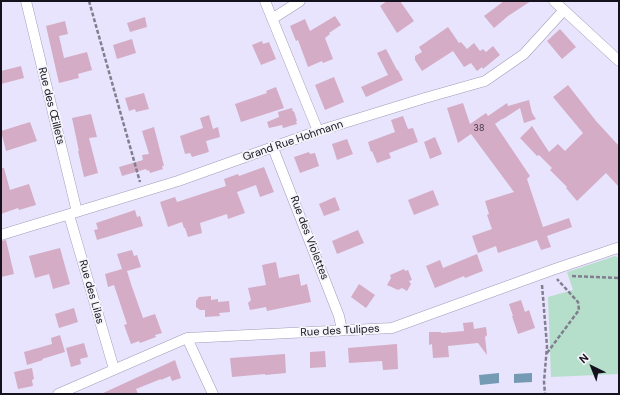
<!DOCTYPE html>
<html>
<head>
<meta charset="utf-8">
<style>
  body { margin:0 }
  #map { position:relative; width:620px; height:395px; overflow:hidden; background:#e8e4fd; font-family:"DM Sans",sans-serif }
  canvas { display:block }
  .frame { position:absolute; inset:0; border:2px solid #15121d; pointer-events:none }
  .north { position:absolute; left:572px; top:347px; width:40px; height:40px; -webkit-text-stroke:3px #f5f4fa; paint-order:stroke; rotate:317deg; font-size:11px; font-weight:700; line-height:16px; text-align:center; color:#15121d }
  .north::after { content:''; display:block; margin:auto; width:14px; height:18px; background:#15121d; clip-path:polygon(50% 0,100% 100%,50% 72%,0 100%) }
</style>
</head>
<body>
<div id="map">
<canvas width="620" height="395"></canvas>
<div class="frame"></div>
<div class="north">N</div>
</div>
<script>
const ctx = document.querySelector('canvas').getContext('2d');
ctx.lineJoin = 'round';
function paint(path, color) { ctx.fillStyle = color; ctx.fill(path, 'evenodd'); }
const shape = rows => new Path2D(rows.map(r => 'M' + r).join(''));
function trace(path, color, width, dash) { ctx.strokeStyle = color; ctx.lineWidth = width; ctx.lineCap = dash ? 'butt' : 'round'; ctx.setLineDash(dash || []); ctx.stroke(path); }
function write(font, color, halo, rows, align = 'center') {
  ctx.font = font + ' "DM Sans",sans-serif'; ctx.lineWidth = 3.5; ctx.setLineDash([]); ctx.textBaseline = 'middle'; ctx.strokeStyle = halo; ctx.fillStyle = color; for (const [text, x, y, turn = 0] of rows) {
    ctx.save(); ctx.translate(x, y); ctx.rotate((+turn || 0) * Math.PI / 180); ctx.textAlign = isNaN(turn) ? turn : align; if (halo) ctx.strokeText(text, 0, 0); ctx.fillText(text, 0, 0); ctx.restore();
  }
}
const green = shape([
  [615,256,619,258,619,374,551,377,548,297,573,290,567,272]
]);
const water = shape([
  [499,373,499,383,480,385,479,375],
  [532,373,532,382,514,383,514,374]
]);
const building = shape([
  [387,1,400,1,414,21,397,33,380,6],
  [504,1,531,1,508,16,494,28,484,16],
  [335,16,341,25,329,33,330,34,325,38,333,59,323,63,322,61,308,67,298,40,296,41,290,26,305,19,310,31],
  [145,17,147,27,130,32,127,23],
  [65,21,68,34,59,36,64,58,87,52,92,70,78,74,79,78,59,83,46,26],
  [448,27,459,43,461,42,467,49,474,43,480,51,483,49,486,52,493,46,500,55,483,69,482,67,477,71,471,63,464,67,453,51,422,71,415,60,415,56,422,52,419,47],
  [560,29,576,47,562,59,547,41],
  [132,39,136,53,117,59,113,45],
  [262,41,263,44,269,42,276,59,261,65,252,45],
  [386,49,397,70,398,70,403,80,366,97,361,87,388,75,377,53],
  [21,66,24,78,1,84,1,71],
  [334,77,344,102,325,110,315,85],
  [568,85,596,121,619,146,619,187,606,173,577,201,566,188,567,187,550,170,552,168,539,155,537,156,520,138,532,126,549,152,558,144,565,151,583,133,553,97],
  [276,87,284,108,241,122,235,104,267,93,266,91],
  [144,93,149,109,136,112,135,109,129,111,125,98],
  [529,100,532,113,536,119,524,123,520,108,503,119,502,119,495,124,530,176,527,179,543,227,569,218,572,227,547,236,551,247,541,250,537,240,498,253,496,246,478,253,472,236,492,229,487,215,489,214,485,201,514,192,471,134,458,143,447,108,463,103,470,124,486,113,488,116,507,103,508,106],
  [292,108,293,112,294,111,297,121,296,121,297,124,283,128,282,125,269,128,267,122,279,117,278,112],
  [91,114,97,137,89,138,98,173,84,177,78,151,79,151,72,118],
  [209,115,213,129,218,127,220,137,206,141,209,152,192,157,190,153,185,154,180,136,203,128,200,118],
  [403,116,408,129,413,128,418,142,389,153,391,158,377,163,372,151,371,152,368,142,395,132,391,120],
  [30,122,37,141,6,151,1,131],
  [154,127,164,166,162,166,163,169,150,173,149,170,147,171,146,169,122,176,119,167,143,160,142,155,149,154,142,131],
  [435,137,442,154,430,159,424,142],
  [347,139,353,154,337,160,332,144],
  [309,152,310,154,315,153,319,166,300,173,294,157],
  [264,167,274,192,260,197,256,185,237,192,245,213,228,219,227,214,200,223,202,233,188,237,185,228,184,228,182,222,168,227,160,202,175,197,177,202,226,186,224,179,238,174,239,176],
  [1,168,4,168,10,190,29,184,36,205,19,210,18,208,1,214],
  [433,190,439,205,414,215,408,200],
  [335,197,340,210,324,216,319,204],
  [135,210,137,217,140,216,143,226,97,240,94,230,98,229,96,223],
  [358,230,364,243,337,254,332,241],
  [6,240,14,274,1,277,1,241],
  [60,248,70,284,53,289,49,274,35,278,29,256],
  [132,250,134,256,137,255,141,267,127,271,131,284,143,318,155,314,162,333,155,335,156,337,140,343,139,341,131,344,124,325,127,324,114,285,108,287,105,274,122,269,117,254],
  [477,254,483,271,465,278,464,276,435,288,426,266,440,260,443,268],
  [276,262,279,278,299,274,301,286,307,284,311,302,267,311,266,307,250,310,248,303,251,300,248,288,266,285,262,265],
  [404,269,405,271,408,270,412,280,409,281,411,284,407,291,402,288,398,290,387,285,391,278,390,275],
  [359,284,375,295,366,308,351,297],
  [211,296,211,300,218,299,218,302,229,301,230,312,219,313,220,316,205,317,205,310,200,310,196,307,196,301,199,297],
  [521,300,525,312,529,310,535,328,518,334,512,316,513,316,509,304],
  [74,308,78,322,59,328,55,314],
  [473,322,474,329,486,327,487,335,485,337,487,355,478,343,448,346,449,357,433,358,432,344,429,345,429,332,441,332,441,333,464,331,463,323],
  [60,335,65,352,42,359,43,360,27,365,24,352,52,344,51,338],
  [84,343,88,357,80,359,81,364,71,367,66,348],
  [397,344,398,369,383,370,382,361,349,363,348,348],
  [325,351,326,367,310,368,310,352],
  [285,354,286,373,265,375,265,374,232,377,230,358],
  [175,360,181,378,172,381,170,376,161,380,161,379,136,389,138,394,101,394],
  [32,368,34,379,32,380,33,386,18,389,14,372]
]);
const path = shape([
  [89,1,140,182],
  [572,276,619,278],
  [542,285,547,346,544,382,545,394],
  [547,353,579,310,578,302,557,279]
]);
const street = shape([
  [26,1,77,212],
  [265,1,318,131],
  [554,1,619,61],
  [272,19,300,1],
  [273,148,339,316,342,330],
  [69,215,114,369],
  [1,235,178,181,318,131,425,98,485,81,524,54,564,10],
  [187,338,213,394],
  [58,394,187,338,392,328,552,270,617,248,619,249]
]);
const numberNames = [
  ["38",479,129]
];
const streetNames = [
  ["Rue des Œillets",51,106,76],
  ["Grand Rue Hohmann",293,141,-19],
  ["Rue des Violettes",309,238,69],
  ["Rue des Lilas",91,292,74],
  ["Rue des Tulipes",340,331,-3]
];
paint(green, '#b5dfca');
paint(water, '#759bb4');
paint(building, '#d4acc5');
trace(street, '#a09bb8', 11);
trace(path, '#817e90', 2.5, [4, 2]);
trace(street, '#fff', 10);
write('9px', '#453847', null, numberNames);
write('11px', '#15121d', '#f5f4fa', streetNames);
</script>
</body>
</html>
